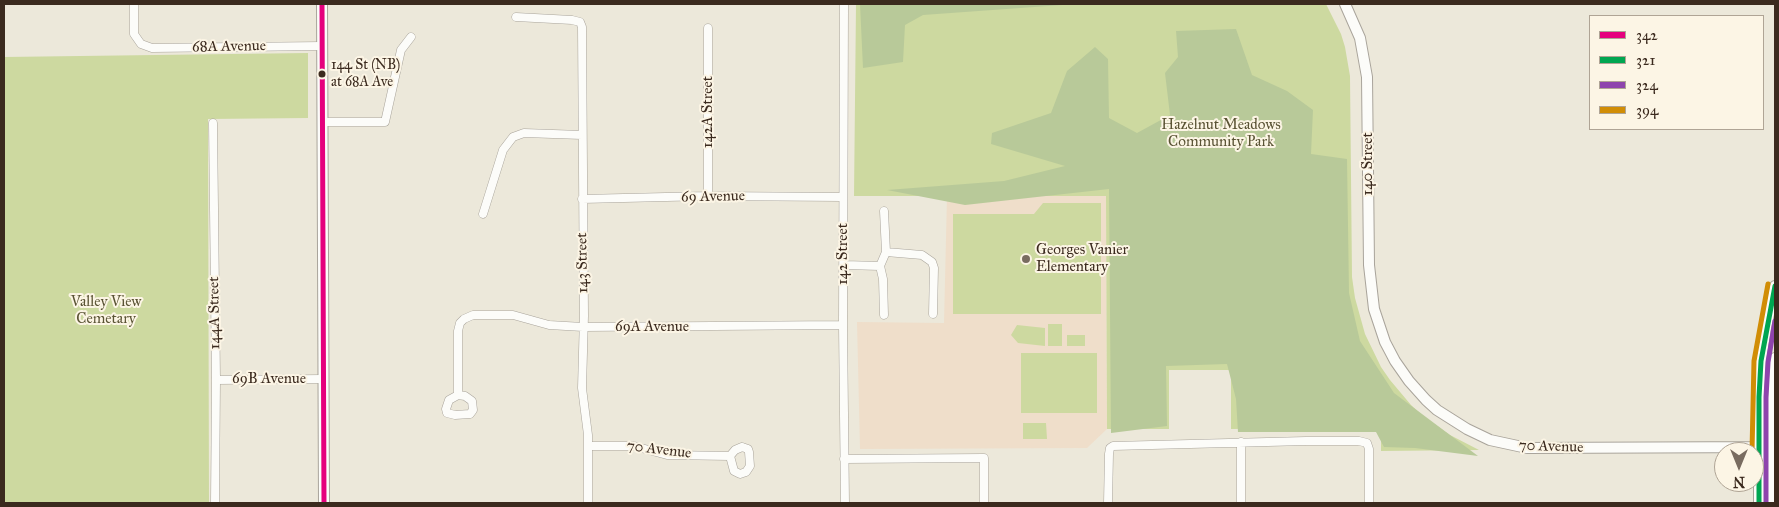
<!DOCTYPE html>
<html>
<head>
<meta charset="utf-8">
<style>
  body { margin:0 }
  #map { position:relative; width:1779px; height:507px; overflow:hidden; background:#ece8da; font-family:"IM FELL Great Primer",serif }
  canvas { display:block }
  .frame { position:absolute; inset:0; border:5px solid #3b2a1e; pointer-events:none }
  .legend { position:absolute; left:1589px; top:15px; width:175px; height:115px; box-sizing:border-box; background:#fcf5e5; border:1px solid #afa495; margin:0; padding:6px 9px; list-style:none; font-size:15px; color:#3b2a1e }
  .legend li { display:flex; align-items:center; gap:10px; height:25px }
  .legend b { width:25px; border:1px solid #afa495 }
  .north { position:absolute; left:1714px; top:442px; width:50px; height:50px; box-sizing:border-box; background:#fcf5e5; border:1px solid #afa495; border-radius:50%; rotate:180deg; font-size:14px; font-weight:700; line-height:20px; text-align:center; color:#3b2a1e }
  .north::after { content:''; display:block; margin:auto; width:18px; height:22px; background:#796c60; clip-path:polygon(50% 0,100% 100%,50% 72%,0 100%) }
</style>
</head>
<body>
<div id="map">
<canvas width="1779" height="507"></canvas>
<div class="frame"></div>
<ul class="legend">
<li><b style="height:6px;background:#e5007d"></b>342</li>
<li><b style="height:6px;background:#00a651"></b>321</li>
<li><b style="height:6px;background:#8e44ad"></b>324</li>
<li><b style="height:6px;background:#d18d06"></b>394</li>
</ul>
<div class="north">N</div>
</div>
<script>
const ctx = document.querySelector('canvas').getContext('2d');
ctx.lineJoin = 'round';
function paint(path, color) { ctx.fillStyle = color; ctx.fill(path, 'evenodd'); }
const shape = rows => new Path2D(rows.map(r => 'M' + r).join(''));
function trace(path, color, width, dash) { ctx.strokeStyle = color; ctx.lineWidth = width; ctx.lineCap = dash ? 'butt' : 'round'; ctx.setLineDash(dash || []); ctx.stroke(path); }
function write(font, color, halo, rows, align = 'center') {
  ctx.font = font + ' "IM FELL Great Primer",serif'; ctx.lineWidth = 4; ctx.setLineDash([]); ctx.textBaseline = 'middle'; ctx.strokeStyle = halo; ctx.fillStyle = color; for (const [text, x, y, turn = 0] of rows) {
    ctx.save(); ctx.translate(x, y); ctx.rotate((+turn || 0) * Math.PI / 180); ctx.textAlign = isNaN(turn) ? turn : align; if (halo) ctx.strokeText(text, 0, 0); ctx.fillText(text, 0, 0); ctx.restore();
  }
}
const built = shape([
  [947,196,1106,196,1107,429,1087,448,860,449,857,322,944,323]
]);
const green = shape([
  [856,4,1326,4,1341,34,1345,47,1350,76,1352,277,1355,298,1365,334,1381,367,1390,380,1411,405,1423,416,1450,435,1479,450,1381,451,1381,428,1231,429,1231,370,1169,370,1169,429,1107,429,1106,196,854,196],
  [308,53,308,118,208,119,209,503,4,503,4,57],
  [1043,203,1101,203,1101,314,953,314,953,214,1034,214],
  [1048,324,1062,324,1062,346,1048,346],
  [1017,325,1045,328,1045,346,1018,343,1011,335],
  [1067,335,1085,335,1085,346,1067,346],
  [1021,353,1097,353,1097,413,1021,413],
  [1023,423,1046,423,1047,439,1023,439]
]);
const forest = shape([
  [860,4,1076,4,923,15,905,25,903,62,863,68],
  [1236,29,1252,75,1287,91,1313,110,1311,154,1347,159,1349,293,1360,341,1394,393,1478,456,1415,448,1384,447,1376,432,1238,432,1236,399,1227,364,1166,366,1167,426,1111,433,1109,189,965,205,887,190,1004,181,1065,166,991,144,992,133,1051,113,1067,71,1095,47,1108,59,1109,118,1137,133,1170,115,1165,73,1178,57,1176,31]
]);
const street = shape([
  [134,4,134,34,141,44,152,48,322,46],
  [844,4,843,325,845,503],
  [516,17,572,20,580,22,582,27,584,316,582,388,588,435,588,503],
  [322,122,385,122,401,50,411,37],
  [213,123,216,380,215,503],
  [708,196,708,28],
  [582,199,708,196,843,197],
  [483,214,503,150,513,137,524,133,582,135],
  [886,252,922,255,932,262,934,268,933,314],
  [844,265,880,266],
  [884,315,883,279,880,266,886,252,884,211],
  [216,380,323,379],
  [458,395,458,331,460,323,464,319,473,315,513,315,549,325,583,327,843,325],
  [458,395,465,396,472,401,473,410,470,414,455,415,447,413,446,409,449,400,458,395],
  [588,446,634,446,667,455,730,456],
  [742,447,748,449,749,452,750,466,746,472,740,474,734,471,730,456,735,450,742,447],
  [844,459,984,458,984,503],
  [1108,503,1109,454,1110,448,1113,446,1306,441,1359,441,1367,443,1369,449,1369,503],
  [1241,503,1241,442]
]);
const secondary = shape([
  [322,4,324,503],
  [1345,4,1360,38,1367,77,1369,265,1374,309,1385,342,1395,361,1409,381,1426,400,1437,410,1467,429,1490,440,1527,448,1773,447],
  [1759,503,1759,397,1761,361,1766,328,1775,286],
  [1773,503,1773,399,1775,358]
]);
const bus1 = shape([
  [322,4,324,503]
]);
const bus2 = shape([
  [1759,503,1759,397,1761,361,1775,286]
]);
const bus3 = shape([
  [1766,503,1766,397,1768,362,1775,321]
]);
const bus4 = shape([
  [1752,452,1754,361,1768,284]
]);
const markers = [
  [322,74,4.5,"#3b2a1e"],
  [1026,259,5,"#796c60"]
];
const busNames = [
  ["144 St (NB)",331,66],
  ["at 68A Ave",331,83]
];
const streetNames = [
  ["68A Avenue",229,47,-1],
  ["142A Street",708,112,-90],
  ["140 Street",1368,164,-90],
  ["69 Avenue",713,197,-1],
  ["142 Street",843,254,-90],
  ["143 Street",583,263,-91],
  ["144A Street",215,313,-91],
  ["69A Avenue",652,327],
  ["69B Avenue",269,379],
  ["70 Avenue",1551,447,2],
  ["70 Avenue",659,450,7]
];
const parkNames = [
  ["Hazelnut Meadows",1221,125],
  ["Community Park",1221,142],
  ["Valley View",106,302],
  ["Cemetary",106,319]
];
const poiNames = [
  ["Georges Vanier",1036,250],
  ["Elementary",1036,267]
];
paint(built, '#efdeca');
paint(green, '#cdd9a0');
paint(forest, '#b8c999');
trace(street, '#a9a49b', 9);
trace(secondary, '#a9a49b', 12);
trace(street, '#fcfcf9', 8);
trace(secondary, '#fcfcf9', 10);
trace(bus1, '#e5007d', 5);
trace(bus2, '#00a651', 5);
trace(bus3, '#8e44ad', 5);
trace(bus4, '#d18d06', 5);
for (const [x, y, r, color] of markers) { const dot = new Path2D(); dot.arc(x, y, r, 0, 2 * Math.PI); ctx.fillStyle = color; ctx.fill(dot); trace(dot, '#fcf5e5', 2); }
write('14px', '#3b2a1e', '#fcf5e5', busNames, 'left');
write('15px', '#3b2a1e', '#fcf5e5', streetNames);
write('15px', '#595233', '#fcf5e5', parkNames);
write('15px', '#3b2a1e', '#fcf5e5', poiNames, 'left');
</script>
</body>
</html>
